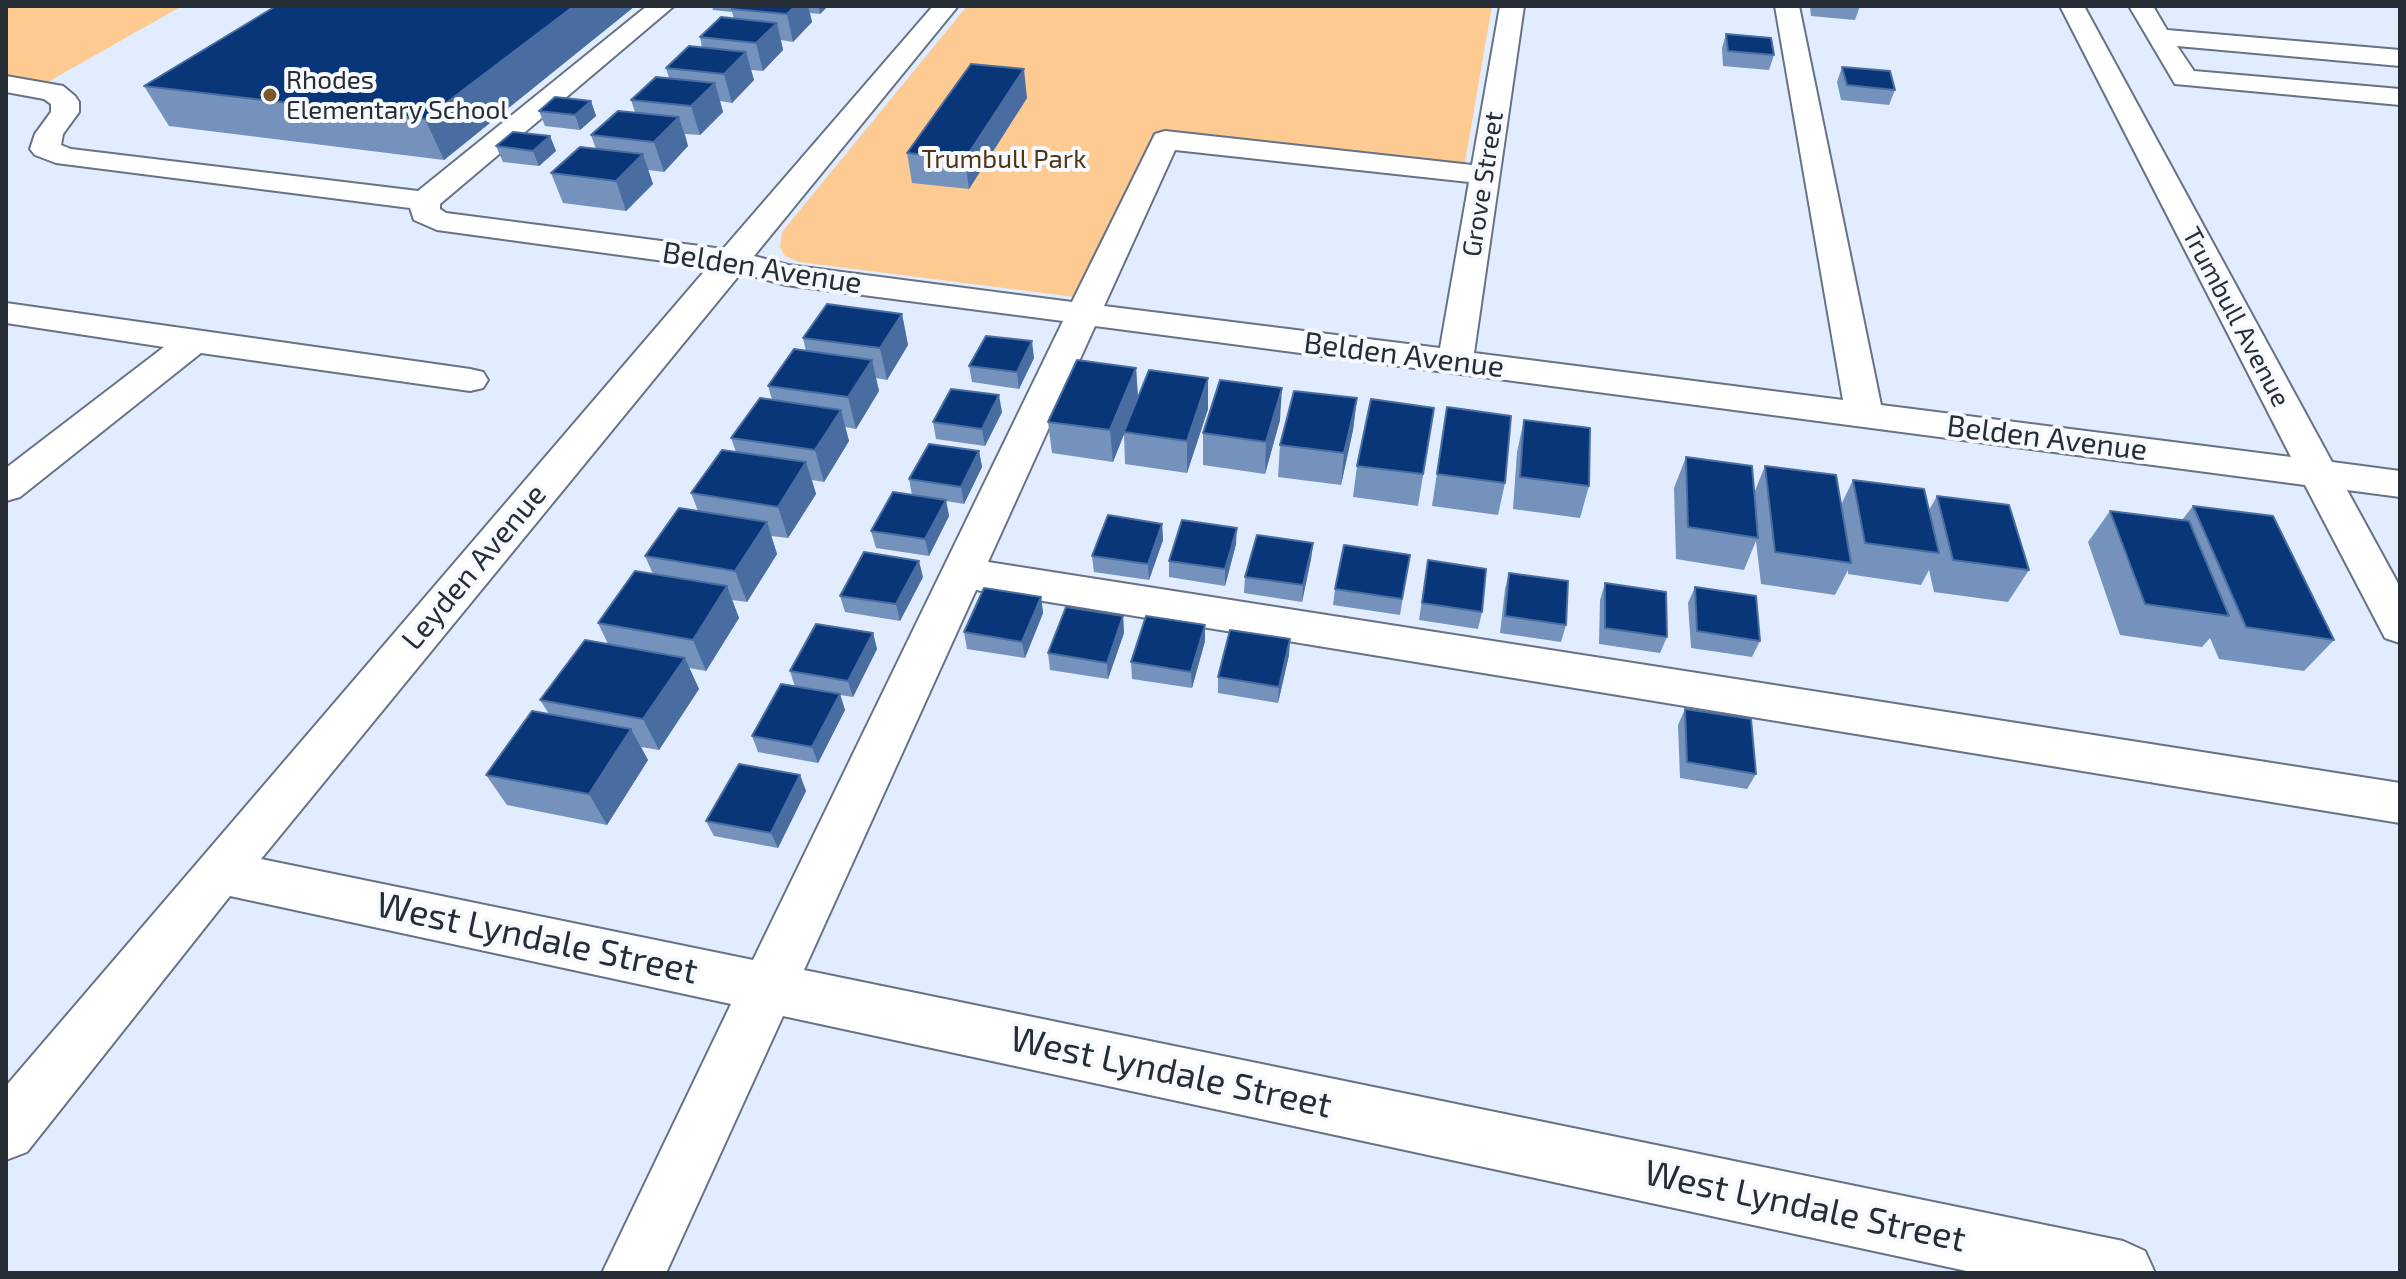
<!DOCTYPE html>
<html>
<head>
<meta charset="utf-8">
<style>
  body { margin:0 }
  #map { position:relative; width:2406px; height:1279px; overflow:hidden; background:#e1edfe; font-family:"Exo 2",sans-serif }
  canvas { display:block }
  .frame { position:absolute; inset:0; border:8px solid #272d35; pointer-events:none }
</style>
</head>
<body>
<div id="map">
<canvas width="2406" height="1279"></canvas>
<div class="frame"></div>
</div>
<script>
const ctx = document.querySelector('canvas').getContext('2d');
ctx.lineJoin = 'round';
function paint(path, color) { ctx.fillStyle = color; ctx.fill(path, 'evenodd'); }
const shape = rows => new Path2D(rows.map(r => 'M' + r).join(''));
function trace(path, color, width, dash) { ctx.strokeStyle = color; ctx.lineWidth = width; ctx.lineCap = dash ? 'butt' : 'round'; ctx.setLineDash(dash || []); ctx.stroke(path); }
function write(font, color, halo, rows, align = 'center') {
  ctx.font = font + ' "Exo 2",sans-serif'; ctx.lineWidth = 8; ctx.setLineDash([]); ctx.textBaseline = 'middle'; ctx.strokeStyle = halo; ctx.fillStyle = color; for (const [text, x, y, turn = 0] of rows) {
    ctx.save(); ctx.translate(x, y); ctx.rotate((+turn || 0) * Math.PI / 180); ctx.textAlign = isNaN(turn) ? turn : align; if (halo) ctx.strokeText(text, 0, 0); ctx.fillText(text, 0, 0); ctx.restore();
  }
}
const green = shape([
  [6,6,182,6,46,83,6,79],
  [967,6,1492,6,1464,168,1158,135,1075,297,799,262,785,256,780,247,782,232]
]);
const minor = shape([
  [647,6,674,6,440,204,440,209,446,213,723,249,933,6,958,6,754,256,788,265,1072,302,1155,134,1165,131,1472,165,1500,6,1524,6,1474,353,1843,400,1775,6,1799,6,1881,405,2291,457,2060,6,2084,6,2332,462,2400,471,2400,497,2347,490,2400,587,2400,643,2385,638,2305,485,1095,326,988,562,2400,783,2400,823,976,590,804,970,2123,1241,2145,1251,2155,1273,1976,1273,783,1016,666,1273,602,1273,731,1004,230,896,27,1152,6,1160,6,1086,708,267,437,230,414,220,410,208,56,163,35,155,30,149,35,134,51,112,51,104,44,99,6,92,6,76,63,86,75,96,79,102,79,112,63,134,61,145,71,149,418,191,647,6],
  [1175,150,1469,182,1440,348,1104,306,1175,150],
  [741,273,786,285,1063,321,753,960,261,859,741,273],
  [2129,6,2153,6,2167,30,2400,50,2400,66,2177,46,2194,71,2400,89,2400,105,2175,84,2129,6],
  [6,303,470,369,483,372,488,380,483,388,470,391,201,353,20,497,6,501,6,468,164,347,6,323,6,303]
]);
const wall = shape([
  [635,6,444,160,169,126,144,86],
  [712,6,828,6,820,14,810,13,812,22,793,42,781,40,783,50,763,71,751,70,754,80,732,103,720,101,723,112,700,135,685,134,688,146,664,172,648,170,653,184,626,211,563,203,551,173,596,149,591,135,635,112,631,100,669,78,666,68,702,48,700,37,734,19,732,12,713,10],
  [1810,6,1860,6,1855,20,1811,16],
  [1726,34,1774,55,1769,70,1723,66,1722,48],
  [1842,67,1895,90,1889,105,1841,100,1837,82],
  [1027,98,969,189,912,183,907,153],
  [591,101,596,116,580,130,545,126,539,111],
  [550,136,556,151,539,166,503,162,496,146],
  [902,314,908,345,887,380,876,378,879,391,856,429,845,427,849,441,824,482,812,480,816,494,788,538,771,536,777,554,747,602,732,600,739,618,706,671,689,668,699,689,659,750,641,747,648,760,607,825,507,805,486,775,549,714,540,700,608,644,598,623,653,574,645,556,698,511,691,493,736,452,731,438,772,399,768,386,806,351,803,338],
  [1034,358,1019,389,972,382,969,366],
  [1136,368,1138,397,1208,378,1208,409,1187,473,1125,464,1124,434,1113,462,1052,453,1048,422],
  [1357,398,1353,430,1341,485,1278,477,1280,445],
  [1447,407,1505,483,1498,515,1432,506],
  [1434,408,1418,506,1353,497,1357,466],
  [1002,412,985,446,936,439,933,422],
  [1280,420,1265,474,1203,465,1203,433],
  [1524,420,1589,486,1580,518,1513,509,1517,452],
  [979,451,982,467,964,504,946,501,949,516,929,556,876,548,871,531,912,495,909,479],
  [1686,457,1754,493,1765,466,1841,505,1853,480,1929,510,1937,496,2029,570,2008,602,1934,592,1929,570,1921,585,1848,574,1848,570,1835,595,1761,584,1756,541,1744,570,1676,559,1674,488],
  [2193,506,2334,640,2304,671,2219,659,2210,638,2202,647,2120,635,2088,542,2110,511,2182,520],
  [1162,524,1163,540,1149,580,1094,572,1092,556],
  [1313,543,1311,559,1302,602,1244,593,1245,577],
  [1236,544,1225,586,1169,577,1169,561],
  [1410,555,1400,615,1333,605,1335,589],
  [1428,560,1482,612,1478,629,1419,620],
  [1509,573,1566,625,1561,642,1500,633,1505,589],
  [923,577,900,621,845,612,840,596],
  [1605,583,1667,637,1660,653,1599,644,1600,600],
  [1695,587,1760,641,1752,657,1691,648,1688,603],
  [1041,597,1043,613,1025,658,967,649,964,632],
  [1123,616,1124,633,1108,679,1050,670,1048,653],
  [1205,625,1205,641,1192,688,1132,679,1131,662],
  [873,633,877,649,853,697,840,695,845,710,818,763,758,752,752,736,795,687,790,671],
  [1289,655,1278,703,1218,693,1218,677],
  [1685,709,1756,774,1747,789,1680,778,1678,725],
  [800,775,806,791,778,848,714,836,706,821]
]);
const shadedWall = shape([
  [574,6,635,6,444,160,425,119],
  [795,6,808,6,812,22,793,42,787,14],
  [819,6,828,6,820,14],
  [777,23,783,50,763,71,756,43],
  [746,52,754,80,732,103,724,74],
  [1024,69,1027,98,969,189,965,159],
  [715,83,723,112,700,135,691,106],
  [591,101,596,116,580,130,575,115],
  [679,117,688,146,664,172,654,142],
  [550,136,556,151,539,166,533,151],
  [643,154,653,184,626,211,616,181],
  [902,314,908,345,887,380,880,348],
  [1032,341,1034,358,1019,389,1017,372],
  [872,360,879,391,856,429,848,397],
  [1136,368,1138,399,1113,462,1110,430],
  [1208,378,1208,409,1187,473,1187,441],
  [1282,388,1280,420,1265,474,1266,442],
  [999,395,1002,412,985,446,982,429],
  [1357,398,1353,430,1341,485,1344,453],
  [841,410,849,441,824,482,815,450],
  [979,451,982,467,964,504,961,487],
  [806,462,816,494,788,538,778,507],
  [946,500,949,516,929,556,925,539],
  [767,522,777,554,747,602,735,571],
  [1162,524,1163,540,1149,580,1148,564],
  [1237,528,1236,544,1225,586,1225,569],
  [1313,543,1311,559,1302,602,1303,585],
  [919,561,923,577,900,621,896,604],
  [727,586,739,618,706,671,693,640],
  [1041,597,1043,613,1025,658,1022,642],
  [1123,616,1124,633,1108,679,1107,663],
  [1205,625,1205,641,1192,688,1191,672],
  [873,633,877,649,853,697,848,681],
  [1290,639,1289,655,1278,703,1279,687],
  [685,658,699,689,659,750,643,719],
  [840,694,845,710,818,763,812,747],
  [631,729,648,760,607,825,589,794],
  [800,775,806,791,778,848,771,833]
]);
const building = shape([
  [276,6,574,6,425,119,144,86,276,6],
  [735,6,795,6,787,14,732,9,735,6],
  [721,17,777,23,756,43,700,37,721,17],
  [1726,34,1771,38,1774,55,1728,51,1726,34],
  [689,46,746,52,724,74,666,68,689,46],
  [971,64,1024,69,965,159,907,153,971,64],
  [1842,67,1890,71,1895,90,1847,85,1842,67],
  [656,77,715,83,691,106,631,100,656,77],
  [555,97,591,101,575,115,539,111,555,97],
  [618,111,679,117,654,142,591,135,618,111],
  [513,132,550,136,533,151,496,146,513,132],
  [580,147,643,154,616,181,551,173,580,147],
  [827,304,902,314,880,348,803,338,827,304],
  [986,336,1032,341,1017,372,969,366,986,336],
  [794,349,872,360,848,397,768,386,794,349],
  [1077,360,1136,368,1110,430,1048,422,1077,360],
  [1149,370,1208,378,1187,441,1124,432,1149,370],
  [1220,380,1282,388,1266,442,1203,433,1220,380],
  [951,389,999,395,982,429,933,422,951,389],
  [1294,391,1357,398,1344,453,1280,445,1294,391],
  [760,398,841,410,815,450,731,438,760,398],
  [1371,399,1434,408,1423,474,1357,466,1371,399],
  [1447,407,1511,416,1505,483,1437,474,1447,407],
  [1524,420,1590,428,1589,486,1520,477,1524,420],
  [929,444,979,451,961,487,909,479,929,444],
  [722,450,806,462,778,507,691,493,722,450],
  [1686,457,1752,466,1758,538,1688,527,1686,457],
  [1765,466,1836,475,1851,563,1775,552,1765,466],
  [1853,480,1924,489,1939,553,1865,543,1853,480],
  [893,492,946,500,925,539,871,531,893,492],
  [1937,496,2009,505,2029,570,1953,560,1937,496],
  [2193,506,2273,516,2334,640,2246,627,2193,506],
  [679,508,767,522,735,571,645,556,679,508],
  [2110,511,2189,521,2229,616,2145,604,2110,511],
  [1108,515,1162,524,1148,564,1092,556,1108,515],
  [1182,520,1237,528,1225,569,1169,561,1182,520],
  [1257,535,1313,543,1303,585,1245,577,1257,535],
  [1344,545,1410,555,1402,599,1335,589,1344,545],
  [864,552,919,561,896,604,840,596,864,552],
  [1428,560,1486,569,1482,612,1422,603,1428,560],
  [635,571,727,586,693,640,598,623,635,571],
  [1509,573,1568,581,1566,625,1505,616,1509,573],
  [1605,583,1666,592,1667,637,1605,628,1605,583],
  [1695,587,1756,596,1760,641,1697,631,1695,587],
  [984,588,1041,597,1022,642,964,632,984,588],
  [1066,607,1123,616,1107,663,1048,653,1066,607],
  [1146,616,1205,625,1191,672,1131,662,1146,616],
  [816,624,873,633,848,681,790,671,816,624],
  [1230,630,1290,639,1279,687,1218,677,1230,630],
  [585,640,685,658,643,719,540,700,585,640],
  [781,684,840,694,812,747,752,736,781,684],
  [1685,709,1751,719,1756,774,1687,762,1685,709],
  [532,711,631,729,589,794,486,775,532,711],
  [739,764,800,775,771,833,706,821,739,764]
]);
const markers = [
  [270,95,8,"#7a572f"]
];
const farPoinames = [
  ["Rhodes",286,80],
  ["Elementary School",286,110]
];
const farParknames = [
  ["Trumbull Park",1004,159]
];
const farStreetnames = [
  ["Grove Street",1483,184,-81],
  ["Trumbull Avenue",2236,317,62]
];
const streetNames = [
  ["Belden Avenue",762,268,9],
  ["Belden Avenue",1404,355,7],
  ["Belden Avenue",2047,438,7],
  ["Leyden Avenue",474,567,-50]
];
const nearStreetnames = [
  ["West Lyndale Street",537,938,12],
  ["West Lyndale Street",1171,1072,12],
  ["West Lyndale Street",1805,1206,12]
];
paint(green, '#fdca91');
trace(minor, '#667285', 4);
paint(minor, '#fff');
paint(wall, '#7492bc');
paint(shadedWall, '#496da1');
paint(building, '#083679');
trace(building, '#496da1', 2);
for (const [x, y, r, color] of markers) { const dot = new Path2D(); dot.arc(x, y, r, 0, 2 * Math.PI); ctx.fillStyle = color; ctx.fill(dot); trace(dot, '#f6f9fe', 3); }
write('26px', '#272d35', '#f6f9fe', farPoinames, 'left');
write('26px', '#503513', '#f6f9fe', farParknames);
write('26px', '#272d35', '#f6f9fe', farStreetnames);
write('30px', '#272d35', '#f6f9fe', streetNames);
write('36px', '#272d35', '#f6f9fe', nearStreetnames);
</script>
</body>
</html>
